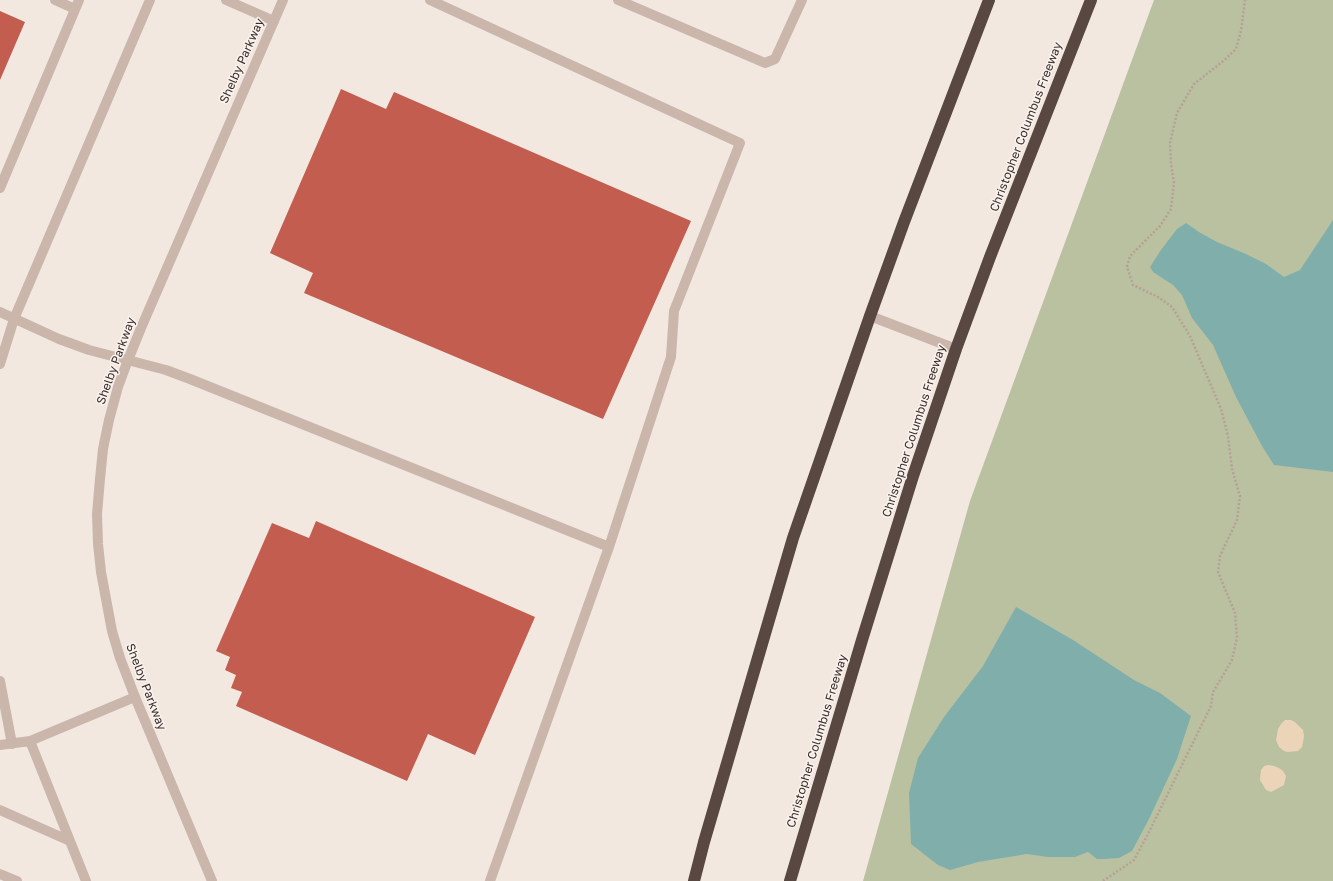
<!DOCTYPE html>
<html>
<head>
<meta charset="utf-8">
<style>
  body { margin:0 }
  canvas { display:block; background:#f2e8e0 }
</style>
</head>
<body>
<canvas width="1333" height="881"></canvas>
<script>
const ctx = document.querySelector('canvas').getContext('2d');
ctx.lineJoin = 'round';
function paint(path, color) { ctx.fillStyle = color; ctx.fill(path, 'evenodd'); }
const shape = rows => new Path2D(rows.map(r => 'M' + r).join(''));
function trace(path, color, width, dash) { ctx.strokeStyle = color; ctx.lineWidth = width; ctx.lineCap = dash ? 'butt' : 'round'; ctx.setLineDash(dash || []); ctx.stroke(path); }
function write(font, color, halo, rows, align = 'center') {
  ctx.font = font + ' "Golos Text",sans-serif'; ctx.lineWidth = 3; ctx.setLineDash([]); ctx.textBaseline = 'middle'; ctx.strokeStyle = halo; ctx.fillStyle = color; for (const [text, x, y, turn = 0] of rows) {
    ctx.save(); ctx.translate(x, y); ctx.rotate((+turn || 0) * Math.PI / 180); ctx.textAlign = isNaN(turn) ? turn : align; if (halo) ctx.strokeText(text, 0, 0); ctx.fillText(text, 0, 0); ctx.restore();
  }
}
const green = shape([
  [1154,0,1333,0,1333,881,863,881,970,501]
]);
const sand = shape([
  [1285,720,1291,720,1295,722,1303,730,1304,736,1303,742,1302,747,1298,751,1288,752,1284,751,1279,747,1276,740,1278,729,1281,724],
  [1268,765,1274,766,1279,768,1283,771,1286,776,1284,785,1271,792,1266,790,1260,780,1261,770,1264,766]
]);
const water = shape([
  [1333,220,1333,472,1274,465,1262,446,1236,397,1213,345,1192,318,1182,295,1173,285,1153,272,1150,267,1161,250,1177,229,1186,223,1199,232,1217,242,1246,254,1266,264,1284,277,1300,270],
  [1016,607,1073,640,1134,680,1160,693,1191,716,1177,759,1149,819,1132,851,1119,858,1104,859,1097,859,1088,852,1075,857,1048,857,1027,854,978,862,950,870,938,865,911,844,909,793,918,758,944,717,983,666]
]);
const building = shape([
  [0,11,25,22,0,80],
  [341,89,386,109,394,92,691,221,603,419,304,293,313,273,270,253],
  [316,521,535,617,475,755,428,734,407,781,236,706,242,692,231,688,236,675,225,670,230,657,216,651,272,523,309,538]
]);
const path = shape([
  [1103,881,1134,860,1147,836,1211,706,1213,692,1232,660,1237,638,1235,613,1218,572,1220,556,1237,520,1240,496,1232,469,1228,436,1221,409,1190,336,1172,307,1158,297,1133,285,1127,267,1130,256,1160,226,1171,209,1174,183,1171,164,1170,143,1177,113,1194,84,1222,62,1236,49,1241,31,1245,0]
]);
const service = shape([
  [55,0,75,9],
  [226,0,274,21],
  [430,0,740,143,674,311,671,357,609,547,490,881],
  [618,0,765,63,775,59,802,0],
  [0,188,79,0],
  [0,312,59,339,89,350,166,370,190,379,609,547],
  [870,316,956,349],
  [0,364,14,319,150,0],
  [0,681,12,744],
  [30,741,86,881],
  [0,745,30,741,135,697],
  [0,810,70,841],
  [0,874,17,881]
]);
const tertiary = shape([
  [212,881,135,697,120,658,112,631,101,572,98,544,97,514,100,479,103,449,109,420,118,387,128,360,141,328,283,0]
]);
const motorway = shape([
  [694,881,704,842,793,538,870,316,904,222,989,0],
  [790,881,862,640,913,476,956,349,990,257,1091,0]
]);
const streetNames = [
  ["Shelby Parkway",242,61,-66],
  ["Christopher Columbus Freeway",1026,127,-69],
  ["Shelby Parkway",116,361,-70],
  ["Christopher Columbus Freeway",914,431,-72],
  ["Shelby Parkway",146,687,69],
  ["Christopher Columbus Freeway",817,741,-73]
];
paint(green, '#bac1a0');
paint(sand, '#ecd4b9');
paint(water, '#80afab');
paint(building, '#c25d4f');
trace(path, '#b6a096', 2.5, [2, 2]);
trace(service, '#cbb6ac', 10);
trace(tertiary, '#cbb6ac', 10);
trace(motorway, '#594742', 12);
write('12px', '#392d2b', '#faf2ed', streetNames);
</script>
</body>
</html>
